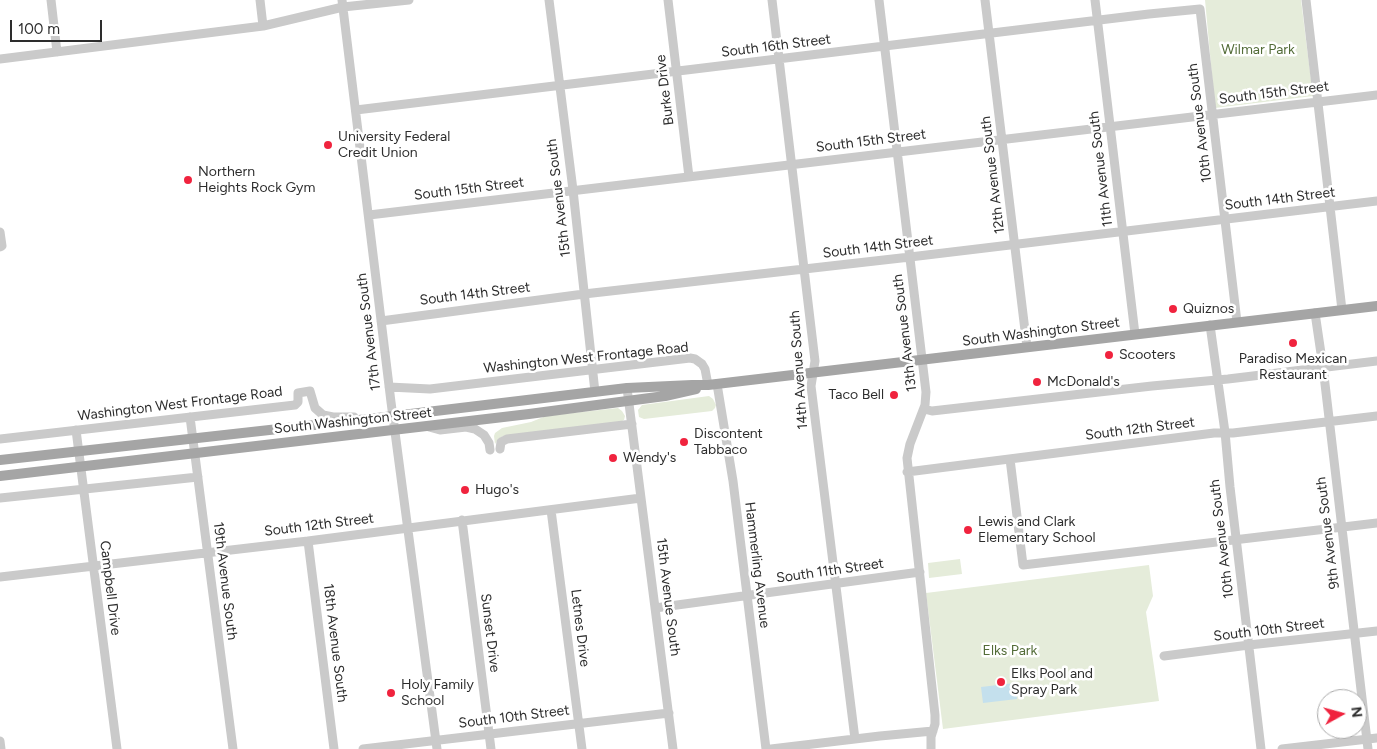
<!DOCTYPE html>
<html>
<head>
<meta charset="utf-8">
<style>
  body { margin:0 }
  #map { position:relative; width:1377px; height:749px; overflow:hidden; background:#fff; font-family:Figtree,sans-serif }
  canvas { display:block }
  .north { position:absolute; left:1317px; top:689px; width:50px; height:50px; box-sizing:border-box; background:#fff; border:1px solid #ababab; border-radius:50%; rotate:83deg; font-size:14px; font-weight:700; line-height:20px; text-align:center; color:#2d2d2d }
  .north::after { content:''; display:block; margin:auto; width:18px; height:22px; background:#f0233e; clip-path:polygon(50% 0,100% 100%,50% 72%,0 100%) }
  .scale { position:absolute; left:10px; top:20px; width:92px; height:22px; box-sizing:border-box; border:2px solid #2d2d2d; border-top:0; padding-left:6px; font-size:15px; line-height:18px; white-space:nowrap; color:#2d2d2d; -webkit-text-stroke:4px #fff; paint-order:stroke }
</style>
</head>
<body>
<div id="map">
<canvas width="1377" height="749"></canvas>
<div class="north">N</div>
<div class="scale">100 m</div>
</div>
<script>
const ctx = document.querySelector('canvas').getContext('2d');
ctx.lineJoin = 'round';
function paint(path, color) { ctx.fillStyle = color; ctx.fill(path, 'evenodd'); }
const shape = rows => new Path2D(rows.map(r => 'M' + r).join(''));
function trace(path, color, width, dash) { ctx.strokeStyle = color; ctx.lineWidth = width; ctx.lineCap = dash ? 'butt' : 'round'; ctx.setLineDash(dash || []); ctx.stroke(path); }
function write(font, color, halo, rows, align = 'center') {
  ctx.font = font + ' Figtree,sans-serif'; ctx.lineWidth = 5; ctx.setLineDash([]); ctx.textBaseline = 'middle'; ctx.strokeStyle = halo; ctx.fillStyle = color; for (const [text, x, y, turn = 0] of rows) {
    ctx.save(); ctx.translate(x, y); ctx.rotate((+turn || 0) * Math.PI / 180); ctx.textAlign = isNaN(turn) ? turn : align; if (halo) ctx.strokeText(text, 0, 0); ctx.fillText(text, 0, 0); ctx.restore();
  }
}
const green = shape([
  [1205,0,1301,0,1313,96,1215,108],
  [709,396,713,399,716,405,715,408,712,411,644,419,639,417,638,410,642,405],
  [618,408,622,411,625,416,624,420,620,422,503,436,498,439,495,444,494,436,495,433,502,428,531,422,546,416],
  [960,559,962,574,929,578,928,563],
  [1149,565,1153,596,1146,612,1159,701,943,729,926,593]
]);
const water = shape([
  [1015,683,1017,699,983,703,981,687]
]);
const minor = shape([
  [51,0,57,52],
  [260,0,263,26],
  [342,0,391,402,437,749],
  [549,0,573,190,595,392],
  [668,0,689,177],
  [772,0,815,361,811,386,855,739],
  [879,0,926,392,925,405,910,444,907,458,935,715,935,724,931,737,931,749],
  [985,0,1027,347],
  [1095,0,1135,334],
  [1306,0,1342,310],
  [0,59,263,26,343,7,409,0],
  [356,110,1149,14,1200,9,1237,322],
  [369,215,1377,95],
  [0,232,2,246,0,247],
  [1315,313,1323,367,1368,749],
  [381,321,584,294,910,257,1377,201],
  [1210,325,1225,432,1230,487,1261,749],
  [717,384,733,481,766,749],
  [389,387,430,389,690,358,695,359,702,364,705,369,708,385],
  [627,388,673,749],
  [924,409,932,411,1152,386,1228,379,1377,361],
  [190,417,233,749],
  [429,427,440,430,466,427,475,429,484,435,489,443,490,450],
  [76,430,117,749],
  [0,439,295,405,298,402,298,393,310,391,315,408,323,415,333,417,354,417],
  [500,449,501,442,507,439,632,424],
  [1010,459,1023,565,1377,523],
  [907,472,1214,433,1233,433,1377,416],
  [0,498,198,477],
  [551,510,582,749],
  [462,520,491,749],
  [308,541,334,749],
  [0,577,308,541,641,498],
  [655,608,920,572],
  [1164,656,1249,645,1377,631],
  [0,741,1,749],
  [363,749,669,713],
  [771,749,880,736,933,731],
  [1282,749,1377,738]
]);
const major = shape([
  [0,460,377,418,627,388,692,385,708,385,1377,306],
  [0,476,529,414,665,396,696,389]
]);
const markers = [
  [328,145,5,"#f0233e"],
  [188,180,5,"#f0233e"],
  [1173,309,5,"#f0233e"],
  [1293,343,5,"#f0233e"],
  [1109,355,5,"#f0233e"],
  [1037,382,5,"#f0233e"],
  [894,395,5,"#f0233e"],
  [684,442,5,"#f0233e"],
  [613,458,5,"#f0233e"],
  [465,490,5,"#f0233e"],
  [968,530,5,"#f0233e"],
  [1001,682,5,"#f0233e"],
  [391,693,5,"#f0233e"]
];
const streetNames = [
  ["South 16th Street",776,46,-7],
  ["Burke Drive",665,90,-97],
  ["South 15th Street",1274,93,-7],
  ["10th Avenue South",1200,123,-97],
  ["South 15th Street",871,141,-7],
  ["11th Avenue South",1101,169,-97],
  ["12th Avenue South",993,175,-97],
  ["South 15th Street",469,189,-7],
  ["15th Avenue South",559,198,-97],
  ["South 14th Street",1280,199,-7],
  ["South 14th Street",878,247,-7],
  ["South 14th Street",475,294,-7],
  ["17th Avenue South",369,332,-97],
  ["South Washington Street",1041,332,-7],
  ["13th Avenue South",905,333,-97],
  ["Washington West Frontage Road",586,358,-6],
  ["14th Avenue South",799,370,-94],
  ["Washington West Frontage Road",180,404,-7],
  ["South Washington Street",353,421,-6],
  ["South 12th Street",1140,429,-7],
  ["South 12th Street",319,525,-7],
  ["9th Avenue South",1328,533,-97],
  ["10th Avenue South",1222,539,-97],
  ["Hammerling Avenue",757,565,83],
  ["South 11th Street",830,571,-8],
  ["19th Avenue South",225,581,83],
  ["Campbell Drive",110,588,83],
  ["15th Avenue South",668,597,83],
  ["Letnes Drive",580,628,83],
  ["South 10th Street",1269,630,-7],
  ["Sunset Drive",490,633,83],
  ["18th Avenue South",335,643,83],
  ["South 10th Street",514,717,-7]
];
const parkNames = [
  ["Wilmar Park",1258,50],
  ["Elks Park",1010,651]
];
const poiNames = [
  ["University Federal",338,137],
  ["Credit Union",338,153],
  ["Northern",198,172],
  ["Heights Rock Gym",198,188],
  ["Quiznos",1183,309],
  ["Scooters",1119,355],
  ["Paradiso Mexican",1293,359,"center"],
  ["Restaurant",1293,375,"center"],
  ["McDonald's",1047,382],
  ["Taco Bell",884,395,"right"],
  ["Discontent",694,434],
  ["Tabbaco",694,450],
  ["Wendy's",623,458],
  ["Hugo's",475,490],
  ["Lewis and Clark",978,522],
  ["Elementary School",978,538],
  ["Elks Pool and",1011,674],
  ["Spray Park",1011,690],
  ["Holy Family",401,685],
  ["School",401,701]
];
paint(green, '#e5ecda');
paint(water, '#c4e0ed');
trace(minor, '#cacaca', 9);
trace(major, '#a5a5a5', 10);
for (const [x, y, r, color] of markers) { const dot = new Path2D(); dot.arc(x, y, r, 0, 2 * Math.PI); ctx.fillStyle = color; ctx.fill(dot); trace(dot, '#fff', 2); }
write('14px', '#2d2d2d', '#fff', streetNames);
write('14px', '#536c38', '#fff', parkNames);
write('14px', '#2d2d2d', '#fff', poiNames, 'left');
</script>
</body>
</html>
